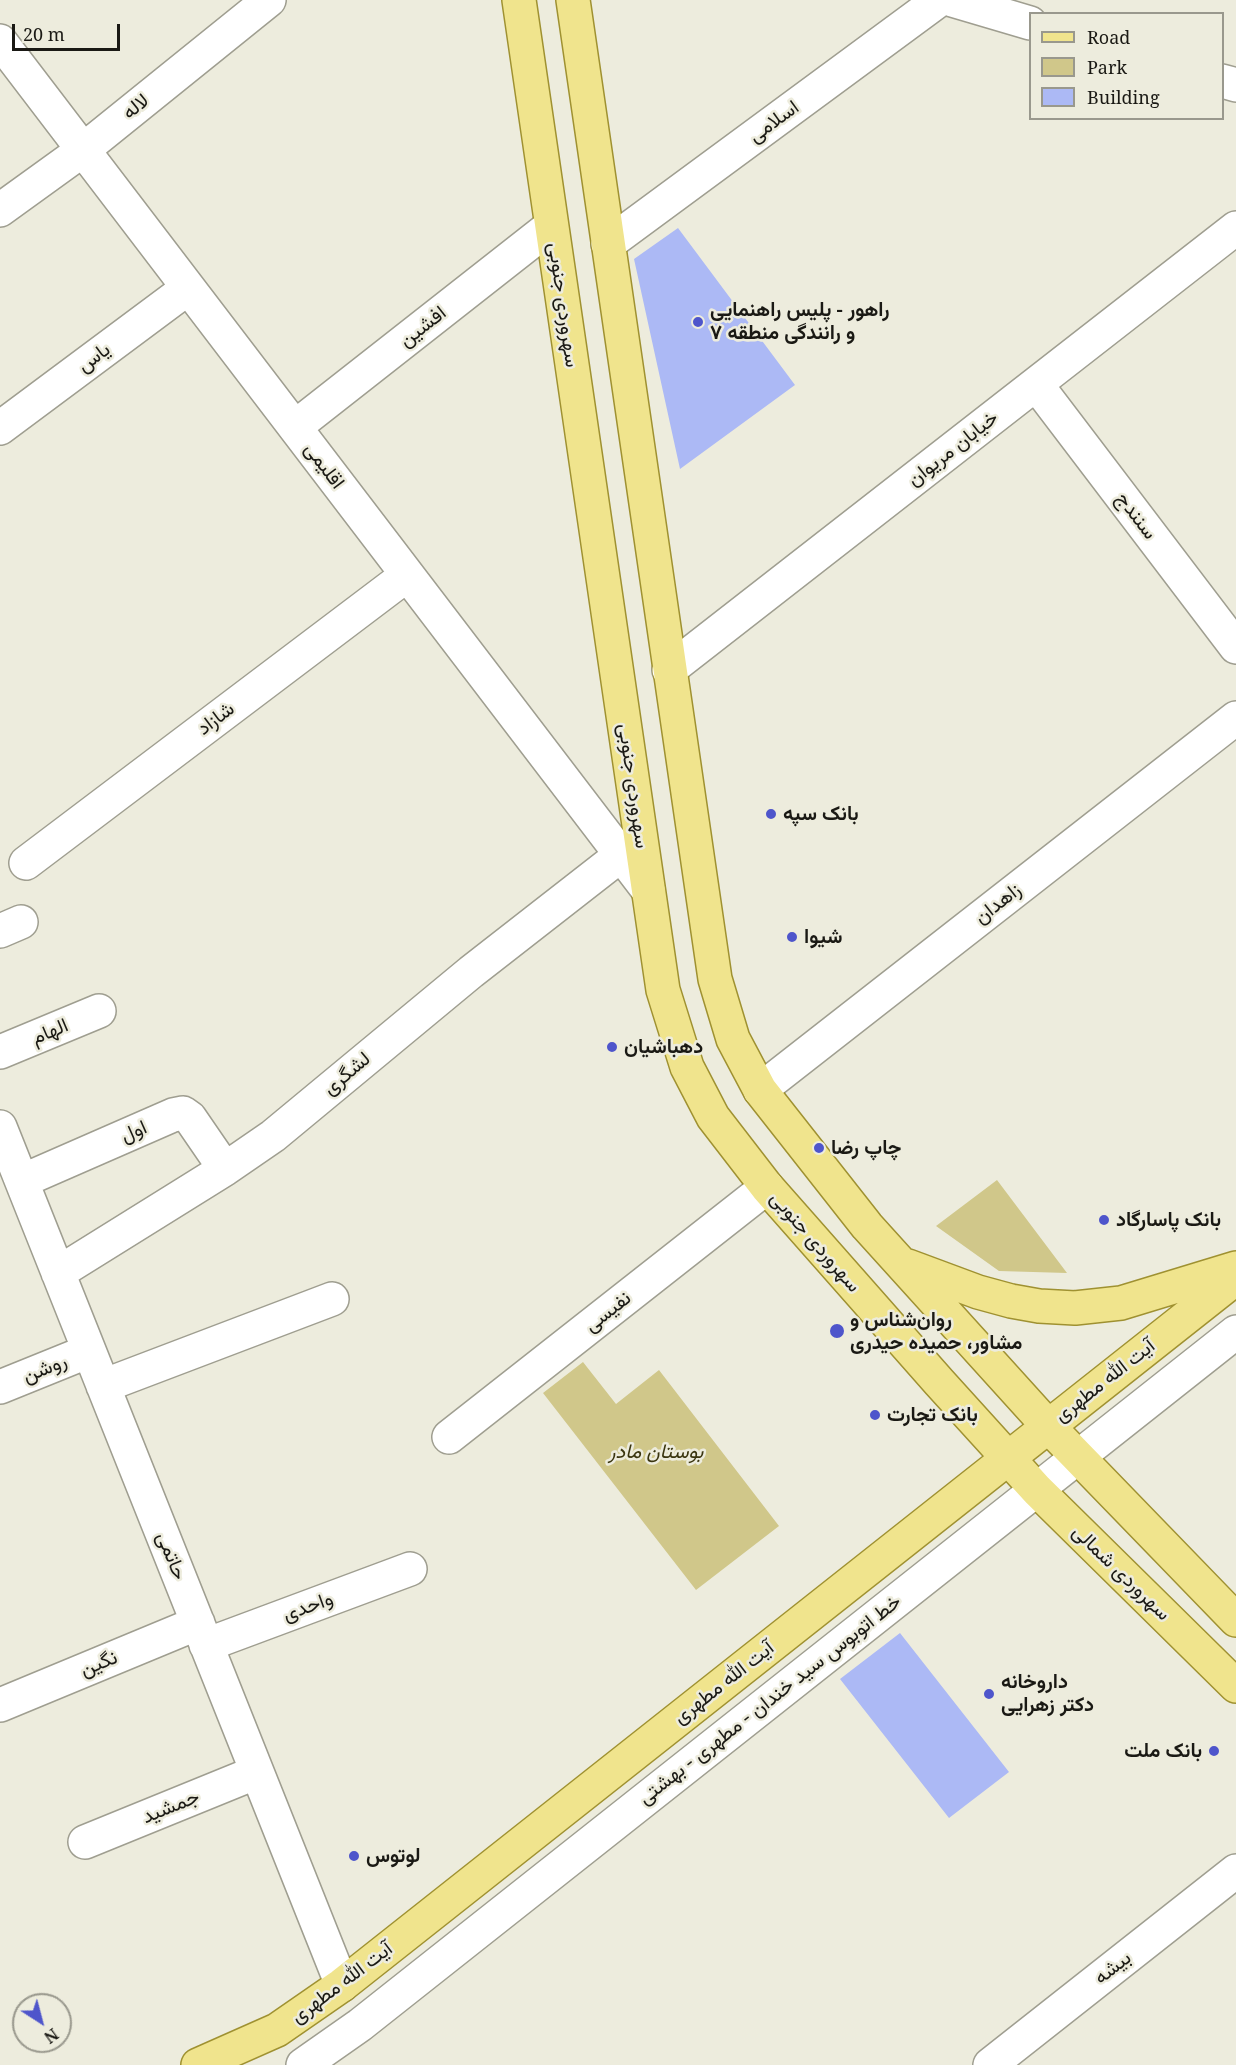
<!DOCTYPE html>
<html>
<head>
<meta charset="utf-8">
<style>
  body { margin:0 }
  #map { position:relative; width:1236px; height:2065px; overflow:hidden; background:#edecdd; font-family:"Noto Serif",serif }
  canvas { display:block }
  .legend { position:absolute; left:1029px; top:12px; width:195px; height:108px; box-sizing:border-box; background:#edecdd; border:2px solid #99988d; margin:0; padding:8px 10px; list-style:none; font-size:18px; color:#1a1914 }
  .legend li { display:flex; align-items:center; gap:12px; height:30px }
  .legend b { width:30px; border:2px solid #99988d }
  .north { position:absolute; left:12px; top:1993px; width:60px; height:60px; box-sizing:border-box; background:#edecdd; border:2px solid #99988d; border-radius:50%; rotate:144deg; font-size:16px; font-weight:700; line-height:24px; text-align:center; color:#1a1914 }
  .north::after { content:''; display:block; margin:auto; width:21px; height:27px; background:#4e55cb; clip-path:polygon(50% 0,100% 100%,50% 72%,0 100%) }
  .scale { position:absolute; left:12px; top:24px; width:108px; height:27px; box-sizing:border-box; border:3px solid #1a1914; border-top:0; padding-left:8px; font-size:18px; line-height:21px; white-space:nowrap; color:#1a1914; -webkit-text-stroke:4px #edecdd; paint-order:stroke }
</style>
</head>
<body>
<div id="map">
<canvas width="1236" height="2065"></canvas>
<ul class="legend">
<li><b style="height:8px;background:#f0e48d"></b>Road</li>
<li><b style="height:16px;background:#d0c78a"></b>Park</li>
<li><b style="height:16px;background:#acb9f5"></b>Building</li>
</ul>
<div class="north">N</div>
<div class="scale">20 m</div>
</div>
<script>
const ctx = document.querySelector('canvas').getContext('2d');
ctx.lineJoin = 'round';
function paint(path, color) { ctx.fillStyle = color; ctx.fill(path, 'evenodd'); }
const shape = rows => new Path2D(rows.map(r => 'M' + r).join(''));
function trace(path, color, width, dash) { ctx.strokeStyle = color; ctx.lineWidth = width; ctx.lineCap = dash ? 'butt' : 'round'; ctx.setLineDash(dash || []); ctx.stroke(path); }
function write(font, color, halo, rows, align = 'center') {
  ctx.font = font + ' "Noto Serif",Vazirmatn,serif'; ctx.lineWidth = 5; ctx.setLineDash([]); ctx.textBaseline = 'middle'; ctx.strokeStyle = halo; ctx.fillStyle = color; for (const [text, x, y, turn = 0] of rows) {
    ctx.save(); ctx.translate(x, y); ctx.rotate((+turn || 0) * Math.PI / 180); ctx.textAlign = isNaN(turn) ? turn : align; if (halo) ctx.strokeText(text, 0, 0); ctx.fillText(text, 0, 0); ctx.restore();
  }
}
const green = shape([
  [997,1180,1067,1273,999,1271,936,1226],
  [583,1362,616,1404,659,1370,779,1526,696,1590,543,1393]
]);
const building = shape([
  [678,228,795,385,680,469,634,259],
  [900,1633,1009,1772,949,1818,840,1679]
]);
const minor = shape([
  [952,0,1030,23],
  [0,41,648,890],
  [1222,81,1236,85],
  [0,210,83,150,269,0],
  [608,244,939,0],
  [1036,384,1236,647],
  [295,427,551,226],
  [0,428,188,288],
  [669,670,1236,228],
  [26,863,407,575],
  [0,931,21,922],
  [0,1052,99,1011],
  [760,1090,1236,718],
  [0,1127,342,1985],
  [22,1181,173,1115,183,1113,190,1118,225,1169],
  [58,1273,225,1169,273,1136,471,972,621,855],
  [103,1386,332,1299],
  [0,1387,89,1351],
  [449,1437,767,1187],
  [206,1645,410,1569],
  [0,1705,198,1623],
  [85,1842,257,1772],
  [303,2065,360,2025,1236,1332],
  [990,2065,1236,1871]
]);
const major = shape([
  [519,0,663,990,687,1067,713,1117,767,1187,939,1382,1037,1490,1236,1686],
  [573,0,715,979,733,1039,760,1090,867,1226,1048,1426,1236,1620],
  [908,1266,978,1292,1011,1301,1039,1306,1075,1308,1121,1303,1236,1268],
  [198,2065,277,2030,342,1985,1236,1278]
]);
const markers = [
  [698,322,6,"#4e55cb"],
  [771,814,6,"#4e55cb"],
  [792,937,6,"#4e55cb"],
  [612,1047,6,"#4e55cb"],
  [819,1148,6,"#4e55cb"],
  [1104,1220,6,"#4e55cb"],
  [837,1331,8,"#4e55cb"],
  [875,1415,6,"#4e55cb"],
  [989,1694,6,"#4e55cb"],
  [1214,1751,6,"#4e55cb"],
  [354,1856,6,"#4e55cb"]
];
const streetNames = [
  ["لاله",136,107,-39],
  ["اسلامی",774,122,-36],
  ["سهروردی جنوبی",563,305,82],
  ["افشین",423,327,-38],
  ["یاس",94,358,-37],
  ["خیابان مریوان",953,449,-38],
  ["اقلیمی",324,466,53],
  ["سنندج",1136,516,53],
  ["شازاد",216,719,-37],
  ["سهروردی جنوبی",633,786,82],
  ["زاهدان",998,904,-38],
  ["الهام",50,1032,-23],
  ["لشگری",347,1074,-40],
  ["اول",134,1132,-24],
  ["سهروردی جنوبی",815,1242,49],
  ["نفیسی",608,1312,-38],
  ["روشن",45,1369,-22],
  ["آیت الله مطهری",1105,1381,-38],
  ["حاتمی",171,1556,68],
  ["سهروردی شمالی",1121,1573,44],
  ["واحدی",308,1607,-20],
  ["نگین",99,1664,-22],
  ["آیت الله مطهری",724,1683,-38],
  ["خط اتوبوس سید خندان - مطهری - بهشتی",770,1700,-38],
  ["جمشید",171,1807,-22],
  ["بیشه",1113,1968,-38],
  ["آیت الله مطهری",342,1983,-37]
];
const poiNames = [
  ["راهور - پلیس راهنمایی",710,310],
  ["و رانندگی منطقه ۷",710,333],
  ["بانک سپه",783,814],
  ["شیوا",804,937],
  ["دهباشیان",624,1047],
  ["چاپ رضا",831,1148],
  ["بانک پاسارگاد",1116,1220],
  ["روان‌شناس و",850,1320],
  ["مشاور، حمیده حیدری",850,1343],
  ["بانک تجارت",887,1415],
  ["داروخانه",1001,1682],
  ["دکتر زهرایی",1001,1705],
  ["بانک ملت",1202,1751,"right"],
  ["لوتوس",366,1856]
];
const parkNames = [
  ["بوستان مادر",656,1452]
];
paint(green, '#d0c78a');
paint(building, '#acb9f5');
trace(minor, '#9f9e90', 36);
trace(major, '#9f9131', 36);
trace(minor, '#fff', 33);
trace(major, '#f0e48d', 33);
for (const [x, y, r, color] of markers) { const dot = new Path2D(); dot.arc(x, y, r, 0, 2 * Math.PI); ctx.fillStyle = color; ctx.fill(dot); trace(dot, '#edecdd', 2); }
write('20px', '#1a1914', '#edecdd', streetNames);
write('bold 20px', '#1a1914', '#edecdd', poiNames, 'left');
write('italic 20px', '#3a350f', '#edecdd', parkNames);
</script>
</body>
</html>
